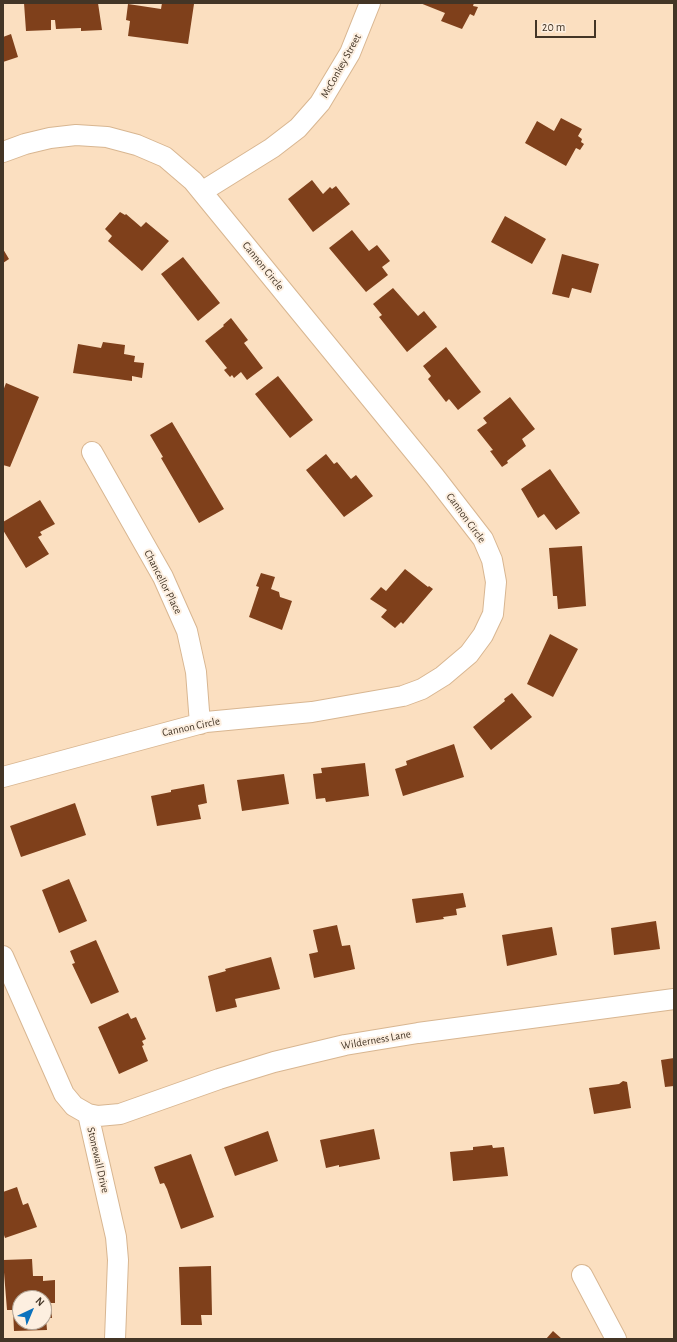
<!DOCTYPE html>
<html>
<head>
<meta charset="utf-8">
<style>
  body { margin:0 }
  #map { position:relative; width:677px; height:1342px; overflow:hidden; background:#fbdfc0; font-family:"Alegreya Sans",sans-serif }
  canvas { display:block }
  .frame { position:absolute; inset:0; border:4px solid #433526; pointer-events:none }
  .north { position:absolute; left:12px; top:1290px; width:40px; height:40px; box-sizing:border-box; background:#fdefe0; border:1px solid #b3a596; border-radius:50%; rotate:44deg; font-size:11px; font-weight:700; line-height:16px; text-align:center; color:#433526 }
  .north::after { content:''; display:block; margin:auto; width:14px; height:18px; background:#0b72bd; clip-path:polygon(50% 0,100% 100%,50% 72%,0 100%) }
  .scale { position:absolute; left:535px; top:20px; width:61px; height:18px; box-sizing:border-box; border:2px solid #433526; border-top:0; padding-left:5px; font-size:12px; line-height:14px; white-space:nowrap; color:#433526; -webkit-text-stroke:3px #fdefe0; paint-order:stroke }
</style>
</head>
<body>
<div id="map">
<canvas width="677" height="1342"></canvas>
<div class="frame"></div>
<div class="north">N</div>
<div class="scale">20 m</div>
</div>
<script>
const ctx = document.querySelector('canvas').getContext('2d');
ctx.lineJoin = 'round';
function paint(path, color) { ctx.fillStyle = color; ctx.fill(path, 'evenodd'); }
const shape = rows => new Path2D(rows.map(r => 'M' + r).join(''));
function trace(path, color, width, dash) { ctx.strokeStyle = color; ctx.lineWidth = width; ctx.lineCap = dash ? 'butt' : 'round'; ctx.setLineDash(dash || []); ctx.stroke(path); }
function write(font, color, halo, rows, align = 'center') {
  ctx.font = font + ' "Alegreya Sans",sans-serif'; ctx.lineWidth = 4; ctx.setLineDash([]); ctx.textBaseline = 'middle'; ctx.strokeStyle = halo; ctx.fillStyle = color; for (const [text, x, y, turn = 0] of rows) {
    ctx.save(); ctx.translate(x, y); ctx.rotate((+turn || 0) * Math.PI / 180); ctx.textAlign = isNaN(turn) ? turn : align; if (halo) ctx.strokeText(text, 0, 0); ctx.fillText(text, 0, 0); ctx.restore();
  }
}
const building = shape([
  [24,3,98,3,102,30,81,31,81,28,56,29,55,20,51,20,51,30,26,31],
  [162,3,194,4,188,44,128,36,130,21,126,20,128,4,161,9],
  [420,3,474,3,473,6,478,7,474,16,470,14,462,29,441,21,445,13],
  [11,34,18,57,3,62,3,37],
  [561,118,582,129,578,136,582,139,581,142,584,144,580,150,576,148,566,166,525,143,537,121,554,131],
  [312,180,323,194,330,187,332,189,336,186,350,204,313,232,288,199],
  [120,212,125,215,126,214,141,227,146,222,169,241,142,271,108,241,112,236,105,229],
  [505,216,546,239,532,264,491,242],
  [352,230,369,251,377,245,390,261,382,267,388,275,366,292,329,248],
  [3,249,9,259,3,263],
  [562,254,599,264,591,293,572,288,569,298,552,294],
  [183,257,220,303,198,321,161,274],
  [393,288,418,316,424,311,437,327,407,352,379,317,382,315,373,304],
  [231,318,248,340,244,343,263,368,247,380,241,372,234,378,232,375,230,377,224,370,227,368,205,341,224,326,223,325],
  [103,342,125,345,124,354,135,356,134,362,144,363,142,378,132,376,132,381,73,373,78,344,101,348],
  [446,347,481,392,458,410,449,399,446,402,428,379,431,376,423,366],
  [278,376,313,420,290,438,255,394],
  [6,383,39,397,10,467,3,465,3,391],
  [510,397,535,429,522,439,526,446,507,461,508,463,502,467,490,451,493,450,477,430,487,423,483,418],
  [172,422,224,509,199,523,161,458,163,457,150,435],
  [326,454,334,464,337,462,351,479,356,475,373,496,344,517,306,470],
  [550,469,580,513,556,530,544,514,538,518,521,489],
  [40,500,55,524,40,532,42,535,38,537,49,554,26,568,3,530,3,522],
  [582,546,586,606,558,609,557,596,553,596,549,548],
  [405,569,428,587,429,586,433,589,403,624,401,622,395,628,381,617,387,610,370,599,381,587,386,591],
  [261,573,275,577,271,589,279,592,280,597,292,601,282,630,249,617,259,587,256,586],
  [550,634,578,649,553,697,527,684],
  [512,693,532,717,491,750,473,727,505,701,504,699],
  [454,744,464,777,403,796,395,769,407,765,406,761],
  [365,763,369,796,326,802,325,798,316,799,313,774,322,773,321,768],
  [284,774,289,804,242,811,237,780],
  [204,784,207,803,198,805,201,819,157,826,151,796,171,792,171,790],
  [75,803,86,835,21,857,10,826],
  [69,879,87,921,59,933,42,890],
  [463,893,466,907,456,909,457,915,443,917,444,919,416,923,412,899],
  [656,921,660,949,614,955,611,928],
  [337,925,342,946,350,945,355,969,314,978,309,954,318,952,313,930],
  [552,927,557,955,507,966,502,935],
  [96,940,119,992,91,1004,72,964,75,963,70,951],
  [271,957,280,989,235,999,237,1007,216,1012,208,976,226,971,225,969],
  [128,1013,131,1019,136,1017,146,1039,142,1041,144,1045,142,1046,148,1061,119,1074,98,1027],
  [674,1058,674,1086,665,1087,661,1060],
  [623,1081,627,1082,631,1108,594,1114,589,1088,619,1084],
  [374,1129,380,1159,339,1167,339,1165,326,1168,320,1140],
  [268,1131,278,1161,235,1176,224,1147],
  [492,1145,493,1148,504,1147,508,1176,453,1181,450,1152,473,1150,473,1147],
  [191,1154,214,1217,181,1229,167,1189,164,1183,160,1184,154,1167],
  [17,1187,23,1205,28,1203,37,1227,5,1238,3,1232,3,1192],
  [32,1259,33,1276,43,1276,43,1281,55,1280,55,1303,51,1303,52,1318,46,1318,47,1330,14,1331,13,1310,7,1310,3,1260],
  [20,1298,44,1298,44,1322,20,1322],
  [211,1266,212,1315,201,1315,202,1325,181,1325,179,1267],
  [553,1331,562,1339,546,1339]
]);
const minor = shape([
  [3,152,25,144,50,138,76,135,107,137,137,145,165,157,193,181,435,477,483,539,492,560,496,582,493,614,483,635,469,654,443,676,422,689,403,696,312,712,206,722,3,777],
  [203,191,272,148,298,128,320,103,350,53,370,3],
  [92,452,163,577,187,631,196,672,200,724],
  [3,956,64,1094,74,1106,88,1114,116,1237,118,1260,115,1339],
  [88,1114,98,1116,120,1114,219,1079,274,1062,345,1045,418,1033,674,999],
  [582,1275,616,1339]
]);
const streetNames = [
  ["McConkey Street",341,66,-61],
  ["Cannon Circle",263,266,51],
  ["Cannon Circle",466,518,54],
  ["Chancellor Place",163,582,63],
  ["Cannon Circle",191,727,-12],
  ["Wilderness Lane",376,1040,-10],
  ["Stonewall Drive",98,1160,77]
];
paint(building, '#7f401b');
trace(minor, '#d8b691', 22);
trace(minor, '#fff', 20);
write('11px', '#433526', '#fdefe0', streetNames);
</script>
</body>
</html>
